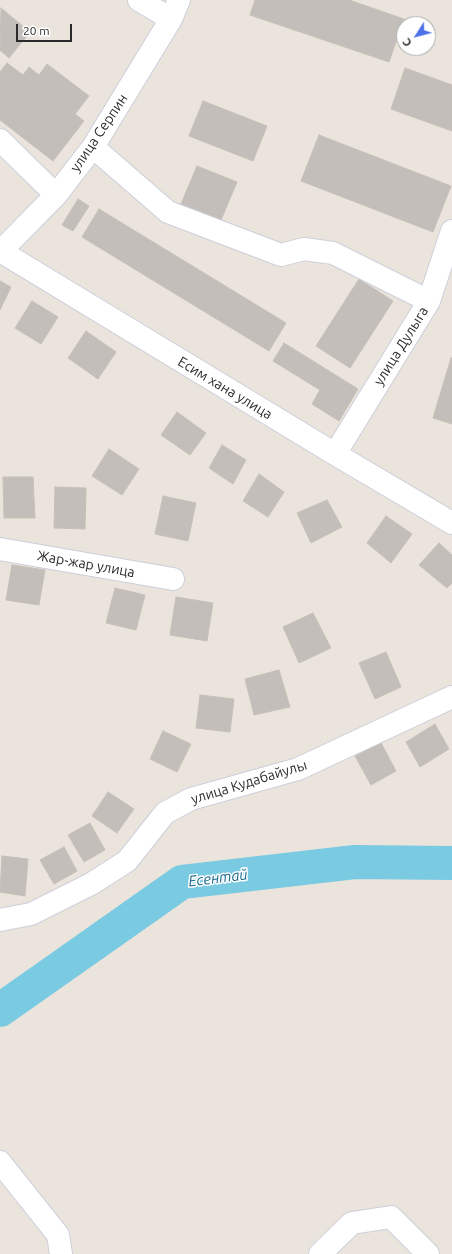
<!DOCTYPE html>
<html>
<head>
<meta charset="utf-8">
<style>
  body { margin:0 }
  #map { position:relative; width:452px; height:1254px; overflow:hidden; background:#ebe4dd; font-family:Ubuntu,sans-serif }
  canvas { display:block }
  .north { position:absolute; left:396px; top:16px; width:40px; height:40px; box-sizing:border-box; background:#fff; border:1px solid #aaa; border-radius:50%; rotate:234deg; font-size:11px; font-weight:700; line-height:16px; text-align:center; color:#2a2a2a }
  .north::after { content:''; display:block; margin:auto; width:14px; height:18px; background:#4d6fe8; clip-path:polygon(50% 0,100% 100%,50% 72%,0 100%) }
  .scale { position:absolute; left:16px; top:24px; width:56px; height:18px; box-sizing:border-box; border:2px solid #2a2a2a; border-top:0; padding-left:5px; font-size:12px; line-height:14px; white-space:nowrap; color:#2a2a2a; -webkit-text-stroke:3px #fff; paint-order:stroke }
</style>
</head>
<body>
<div id="map">
<canvas width="452" height="1254"></canvas>
<div class="north">С</div>
<div class="scale">20 m</div>
</div>
<script>
const ctx = document.querySelector('canvas').getContext('2d');
ctx.lineJoin = 'round';
const shape = rows => new Path2D(rows.map(r => 'M' + r).join(''));
function trace(path, color, width, dash) { ctx.strokeStyle = color; ctx.lineWidth = width; ctx.lineCap = dash ? 'butt' : 'round'; ctx.setLineDash(dash || []); ctx.stroke(path); }
function paint(path, color) { ctx.fillStyle = color; ctx.fill(path, 'evenodd'); }
function write(font, color, halo, rows, align = 'center') {
  ctx.font = font + ' Ubuntu,sans-serif'; ctx.lineWidth = 3; ctx.setLineDash([]); ctx.textBaseline = 'middle'; ctx.strokeStyle = halo; ctx.fillStyle = color; for (const [text, x, y, turn = 0] of rows) {
    ctx.save(); ctx.translate(x, y); ctx.rotate((+turn || 0) * Math.PI / 180); ctx.textAlign = isNaN(turn) ? turn : align; if (halo) ctx.strokeText(text, 0, 0); ctx.fillText(text, 0, 0); ctx.restore();
  }
}
const river = shape([
  [0,1010,182,882,355,862,452,863]
]);
const building = shape([
  [255,0,349,0,404,19,389,62,250,15,255,0],
  [1,8,30,32,9,58,0,50,1,8],
  [7,63,23,75,29,67,39,75,47,64,89,96,75,114,84,121,53,161,0,120,0,72,7,63],
  [405,68,452,85,452,131,391,109,405,68],
  [203,101,267,126,253,161,189,136,203,101],
  [319,135,451,186,433,232,301,181,319,135],
  [197,166,237,182,221,220,181,204,197,166],
  [78,199,89,206,73,231,62,225,78,199],
  [99,209,286,323,269,351,82,237,99,209],
  [359,279,393,301,350,368,316,346,359,279],
  [0,281,11,287,0,310,0,281],
  [32,301,58,317,41,344,15,328,32,301],
  [86,331,116,352,98,379,68,358,86,331],
  [284,343,358,389,339,421,312,404,320,390,273,361,284,343],
  [451,358,452,358,452,424,433,418,451,358],
  [177,412,206,433,190,455,161,435,177,412],
  [222,445,246,460,233,484,209,468,222,445],
  [109,449,139,469,122,495,92,476,109,449],
  [259,474,284,492,268,517,243,501,259,474],
  [3,477,33,477,35,518,4,518,3,477],
  [55,487,86,488,85,529,54,528,55,487],
  [163,496,196,503,188,541,155,534,163,496],
  [327,500,342,527,311,543,297,513,327,500],
  [386,516,412,534,391,563,367,543,386,516],
  [439,543,452,555,452,583,447,588,419,565,439,543],
  [12,565,45,570,39,605,6,600,12,565],
  [115,588,145,595,136,630,106,623,115,588],
  [176,597,213,603,207,641,170,635,176,597],
  [313,613,331,648,299,663,283,627,313,613],
  [386,652,401,687,375,699,359,663,386,652],
  [279,670,290,707,254,715,245,679,279,670],
  [200,695,234,699,230,732,196,728,200,695],
  [435,724,449,749,420,767,406,742,435,724],
  [163,731,191,744,177,772,150,759,163,731],
  [381,743,396,771,371,785,355,756,381,743],
  [108,792,134,809,117,833,92,816,108,792],
  [90,823,105,850,84,862,68,835,90,823],
  [64,847,77,871,54,884,40,860,64,847],
  [2,856,28,859,25,896,0,892,2,856]
]);
const minor = shape([
  [139,0,171,19],
  [0,140,56,195],
  [93,147,168,212,281,255,304,249,333,253,429,301],
  [0,251,335,454,452,523],
  [1,251,56,195,93,147,171,19,179,0],
  [335,454,429,301,452,231],
  [0,549,173,579],
  [0,920,31,914,91,884,127,861,165,813,191,799,298,769,452,697],
  [0,1162,58,1235,61,1254],
  [320,1254,352,1223,391,1217,428,1254]
]);
const streetNames = [
  ["улица Серпин",99,133,-56],
  ["улица Дулыга",401,346,-58],
  ["Есим хана улица",225,388,31],
  ["Жар-жар улица",86,564,10],
  ["улица Кудабайулы",249,782,-17]
];
const waterNames = [
  ["Есентай",218,878,-7]
];
trace(river, '#7acae2', 34);
paint(building, '#c3beba');
trace(building, '#c6c0b7', 1);
trace(minor, '#cccfda', 24);
trace(minor, '#fff', 22);
write('14px', '#2a2a2a', '#fff', streetNames);
write('italic 15px', '#1a698d', '#fff', waterNames);
</script>
</body>
</html>
